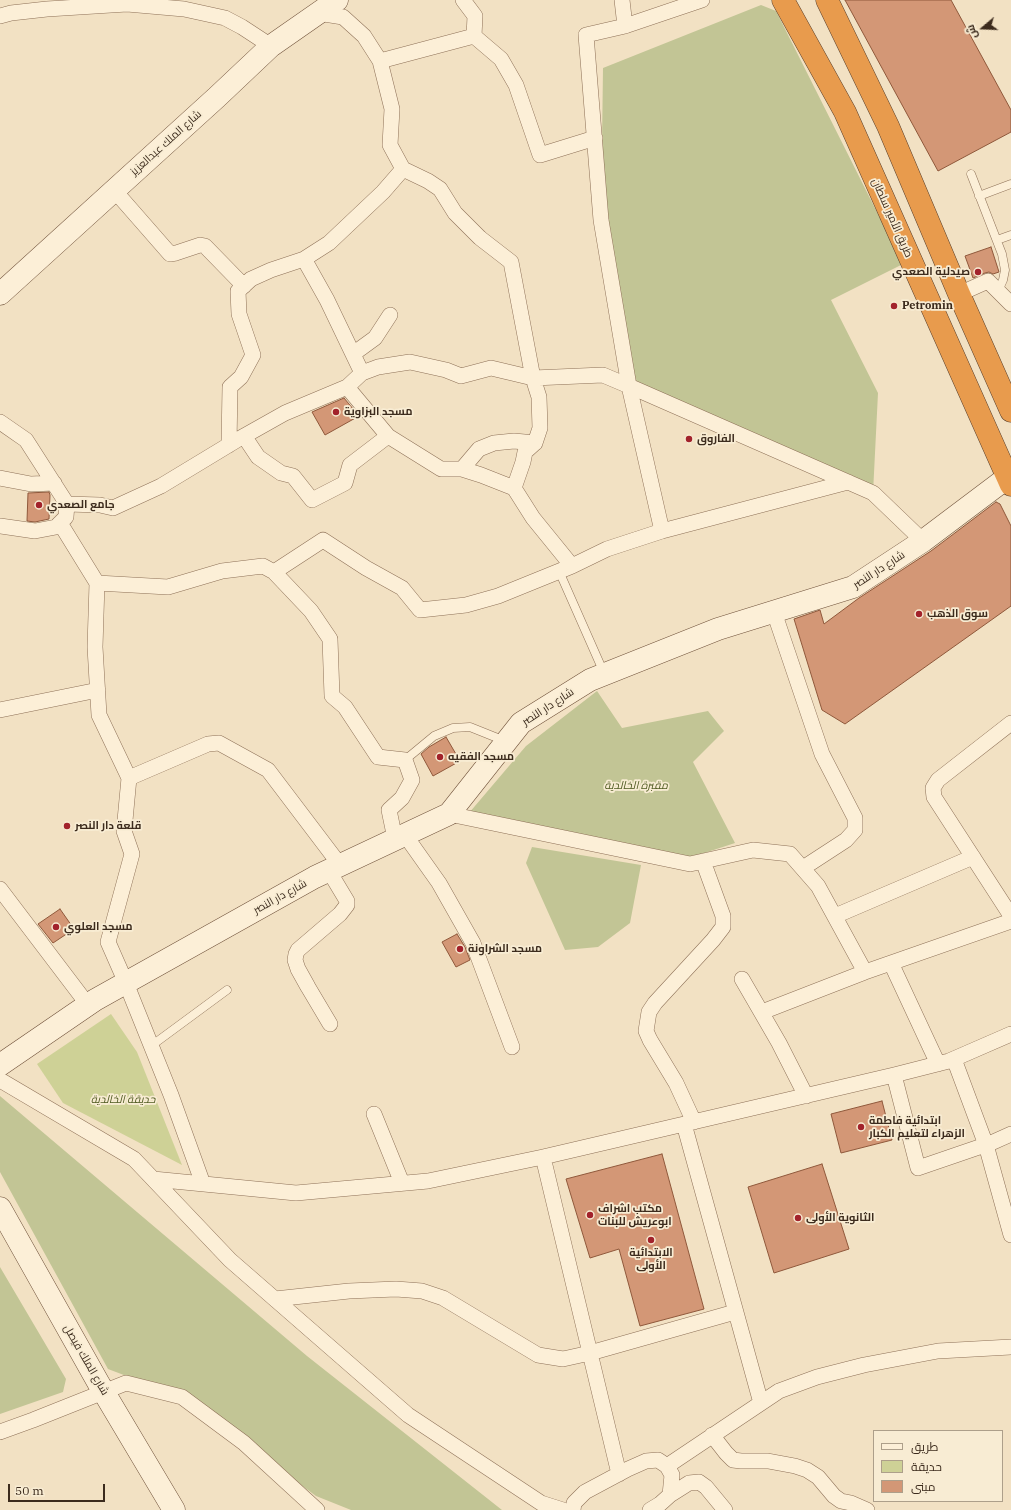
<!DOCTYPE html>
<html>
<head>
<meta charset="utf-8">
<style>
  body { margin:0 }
  #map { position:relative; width:1011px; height:1510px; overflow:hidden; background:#f2e1c3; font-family:"IBM Plex Serif",Cairo,serif }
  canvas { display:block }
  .legend { position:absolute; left:873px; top:1430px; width:130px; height:72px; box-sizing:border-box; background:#f8ecd3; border:1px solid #ad9f8a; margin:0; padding:5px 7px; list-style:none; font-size:12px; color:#3c2b1d }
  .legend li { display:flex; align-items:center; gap:8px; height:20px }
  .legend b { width:20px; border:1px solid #ad9f8a }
  .north { position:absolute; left:963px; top:8px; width:40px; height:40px; -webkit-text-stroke:3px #f8ecd3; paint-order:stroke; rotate:251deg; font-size:11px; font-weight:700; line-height:16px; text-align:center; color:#3c2b1d }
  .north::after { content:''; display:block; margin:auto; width:14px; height:18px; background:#3c2b1d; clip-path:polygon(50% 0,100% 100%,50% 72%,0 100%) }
  .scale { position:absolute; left:8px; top:1484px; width:97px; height:18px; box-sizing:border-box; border:2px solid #3c2b1d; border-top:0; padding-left:5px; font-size:12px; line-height:14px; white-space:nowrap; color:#3c2b1d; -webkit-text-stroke:3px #f8ecd3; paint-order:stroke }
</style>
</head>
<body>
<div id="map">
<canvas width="1011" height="1510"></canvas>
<ul class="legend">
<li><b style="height:5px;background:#fcefd7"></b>طريق</li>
<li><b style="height:11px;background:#ced196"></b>حديقة</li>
<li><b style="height:11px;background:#d39776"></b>مبنى</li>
</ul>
<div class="north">ش</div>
<div class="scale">50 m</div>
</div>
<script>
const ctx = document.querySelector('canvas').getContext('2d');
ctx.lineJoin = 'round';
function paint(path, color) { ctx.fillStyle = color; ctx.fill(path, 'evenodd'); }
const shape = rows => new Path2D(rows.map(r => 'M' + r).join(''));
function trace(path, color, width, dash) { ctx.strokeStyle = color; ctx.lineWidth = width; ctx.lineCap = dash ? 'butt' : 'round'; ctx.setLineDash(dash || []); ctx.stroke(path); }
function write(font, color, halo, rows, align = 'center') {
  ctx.font = font + ' "IBM Plex Serif",Cairo,serif'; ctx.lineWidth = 3.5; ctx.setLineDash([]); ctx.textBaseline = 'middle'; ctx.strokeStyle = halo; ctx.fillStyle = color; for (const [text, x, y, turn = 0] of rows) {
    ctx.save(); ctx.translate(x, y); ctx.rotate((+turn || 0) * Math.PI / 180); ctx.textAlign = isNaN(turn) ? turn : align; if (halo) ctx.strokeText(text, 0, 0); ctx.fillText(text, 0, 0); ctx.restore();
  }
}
const green = shape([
  [111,1014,137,1052,182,1165,63,1103,37,1064]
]);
const cemetery = shape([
  [761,5,776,11,903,264,831,300,878,393,873,493,629,386,601,220,603,68],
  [597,691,622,728,708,711,724,731,693,762,735,843,689,858,469,813,526,746],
  [532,847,641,865,630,923,598,947,565,950,526,863],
  [0,1096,307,1356,502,1510,351,1510,316,1496,182,1397,108,1369,0,1172],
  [0,1267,66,1379,63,1392,0,1414]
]);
const building = shape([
  [845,0,951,0,1011,110,1011,132,938,171,845,0],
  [991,247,999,272,993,274,989,272,985,273,973,278,965,256,991,247],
  [344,398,359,416,325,435,312,412,344,398],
  [49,492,50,495,49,519,35,522,27,521,28,493,49,492],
  [996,502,1000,504,1011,526,1011,606,845,724,822,710,794,619,820,610,824,624,859,598,931,551,996,502],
  [446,737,460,761,433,776,421,754,429,747,446,737],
  [60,909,74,929,53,943,38,924,60,909],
  [457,934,465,947,470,960,456,967,442,942,457,934],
  [882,1101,892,1140,841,1153,831,1114,882,1101],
  [662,1154,704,1309,640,1326,619,1249,590,1258,566,1179,662,1154],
  [822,1164,849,1249,774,1273,748,1187,822,1164]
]);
const lane = shape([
  [971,174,1002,254,1005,270,1003,280,998,291],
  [979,196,1011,184],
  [997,240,1011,235],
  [559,571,604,673],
  [405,760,434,736,453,728,470,727,505,741],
  [151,1046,227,990]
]);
const street = shape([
  [622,0,625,26],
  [702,0,625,26,586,35,601,220,629,386,873,493,923,541],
  [0,16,11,13,47,9,127,4,184,9,225,18,242,27,271,46],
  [474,36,501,59,516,85,540,155,595,138],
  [380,61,474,36,475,16,463,0],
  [403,169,428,181,440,189,455,213,480,238,511,262,533,378,603,375,629,386,662,531,607,549,572,566,533,518,514,488],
  [114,190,170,254,176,253,200,245,205,246,244,286],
  [959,294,988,281,1011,304],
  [353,354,375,338,390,315],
  [347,387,388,436,441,469,462,469,479,449,494,443,514,441,535,443,540,428,539,397,533,378,491,368,461,376,446,370,410,362,378,367,362,373],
  [0,422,26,440,67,504,66,517,56,527,35,531,0,526],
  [244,436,258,457,281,473,293,476,312,500,345,483,350,465,388,436],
  [229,445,230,387,241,377,253,355,239,314,238,291,251,279,271,270,304,259,329,243,383,192,403,169,390,145,392,109,380,61,364,36,343,17,318,13],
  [462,469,481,475,514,488,523,462,525,452,535,443],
  [0,478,31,484,54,483],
  [67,504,100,505,113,508,161,486,237,440,285,413,347,387,362,373,327,300,304,259],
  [60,523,97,583,168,587,222,571,263,566,274,572],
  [662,531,848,482],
  [97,583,95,647,99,715,129,778,124,831,132,854,108,942,126,983,171,1095,203,1184],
  [774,612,822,754,855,818,855,830,846,840,803,868],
  [0,710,98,690],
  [1011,723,938,780,933,788,934,797,1011,916],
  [129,778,208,744,219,743,268,770,340,865],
  [449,814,690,864,753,850,790,854,818,886,865,972],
  [405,835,439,883,473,943,512,1047],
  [395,839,389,810,402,798,412,780,405,760,378,757,345,707,332,696,330,639,311,611,274,572,323,540,366,568,402,588,420,610,466,605,498,596,572,566],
  [329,871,347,901,347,905,340,914,298,950,296,954,295,960,298,969,308,987,330,1024],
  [0,889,88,1005],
  [835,916,973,857],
  [891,963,938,1064],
  [742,979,779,1043,806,1096],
  [762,1012,865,972,1011,921],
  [954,1059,986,1145,1011,1235],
  [894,1075,918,1168,991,1143,1011,1134],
  [0,1080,134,1159,230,1260,408,1415,541,1503,563,1510],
  [374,1114,402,1183],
  [694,1122,676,1083,650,1040,646,1031,649,1012,655,1003,713,940,723,927,723,916,703,861],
  [684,1124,761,1403],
  [543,1157,619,1474],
  [153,1179,296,1193,428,1181,543,1157,894,1075,949,1061,1011,1034],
  [275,1299,349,1291,396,1289,422,1291,443,1298,538,1355,563,1359,590,1353,735,1312],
  [0,1432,33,1420,126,1383,182,1397,244,1443,317,1510],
  [712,1435,726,1453,733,1460,741,1461,768,1461,795,1466,807,1470,818,1477,834,1496,841,1501,851,1503,867,1510],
  [667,1466,779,1391,817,1377,864,1365,938,1351,1011,1347],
  [670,1495,689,1483,699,1482,706,1487,725,1510],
  [573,1510,574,1503,585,1492,628,1469,646,1461,658,1460,667,1466,672,1475,670,1495,660,1504,650,1510]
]);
const secondary = shape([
  [0,294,217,97,271,46,337,0],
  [0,1065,95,1000,315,877,449,814,521,723,590,680,718,629,853,587,923,541,1008,477],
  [0,1208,99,1384,174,1510]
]);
const highway = shape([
  [783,0,845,112,1011,485],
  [827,0,888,126,959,294,1011,411]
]);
const markers = [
  [978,272,4,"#a2222b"],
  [894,306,4,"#a2222b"],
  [336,412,4,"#a2222b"],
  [689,439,4,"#a2222b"],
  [39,505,4,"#a2222b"],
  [919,614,4,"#a2222b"],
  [440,757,4,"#a2222b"],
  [67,826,4,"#a2222b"],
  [56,927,4,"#a2222b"],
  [460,949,4,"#a2222b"],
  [861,1127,4,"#a2222b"],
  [590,1215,4,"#a2222b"],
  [798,1218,4,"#a2222b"],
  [651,1240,4,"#a2222b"]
];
const streetNames = [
  ["شارع الملك عبدالعزيز",166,143,-42],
  ["طريق الأمير سلطان",892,218,66],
  ["شارع دار النصر",879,570,-33],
  ["شارع دار النصر",548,707,-33],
  ["شارع دار النصر",280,897,-29],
  ["شارع الملك فيصل",86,1360,60]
];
const poiNames = [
  ["صيدلية الصعدي",970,272,"right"],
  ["Petromin",902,306],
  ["مسجد البزاوية",344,412],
  ["الفاروق",697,439],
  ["جامع الصعدي",47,505],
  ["سوق الذهب",927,614],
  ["مسجد الفقيه",448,757],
  ["قلعة دار النصر",75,826],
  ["مسجد العلوي",64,927],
  ["مسجد الشراونة",468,949],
  ["ابتدائية فاطمة",869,1121],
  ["الزهراء لتعليم الكبار",869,1134],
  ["مكتب اشراف",598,1209],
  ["ابوعريش للبنات",598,1222],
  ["الثانوية الأولى",806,1218],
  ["الابتدائية",651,1253,"center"],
  ["الأولى",651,1266,"center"]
];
const parkNames = [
  ["مقبرة الخالدية",636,786],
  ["حديقة الخالدية",123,1100]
];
paint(green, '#ced196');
paint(cemetery, '#c2c595');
paint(building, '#d39776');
trace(building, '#8f583b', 1);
trace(lane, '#8e7158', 9);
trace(street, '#8e7158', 16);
trace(secondary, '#70523b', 23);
trace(highway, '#5b402c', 23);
trace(lane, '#fcefd7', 8);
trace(street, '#fcefd7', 15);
trace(secondary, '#fcefd7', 22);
trace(highway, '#e89b4d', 22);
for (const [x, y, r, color] of markers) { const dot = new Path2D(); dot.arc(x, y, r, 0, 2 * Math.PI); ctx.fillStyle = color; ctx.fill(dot); trace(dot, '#f8ecd3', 1.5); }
write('11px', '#3c2b1d', '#f8ecd3', streetNames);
write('bold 11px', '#3c2b1d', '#f8ecd3', poiNames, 'left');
write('italic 11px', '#505b22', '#f8ecd3', parkNames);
</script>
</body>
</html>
